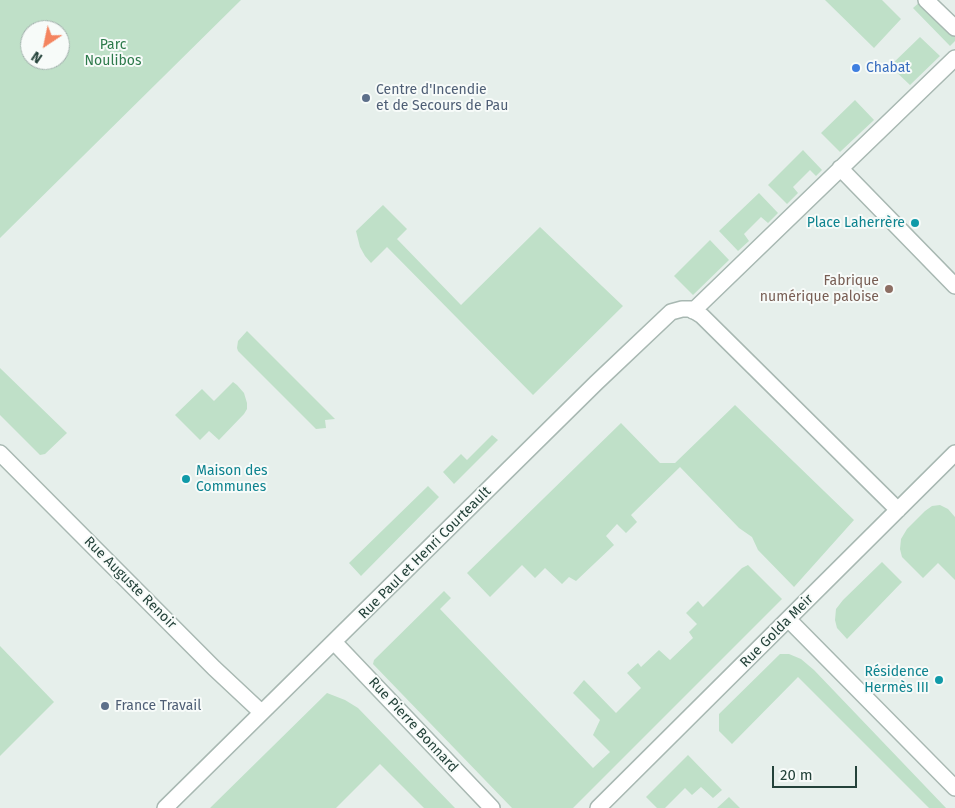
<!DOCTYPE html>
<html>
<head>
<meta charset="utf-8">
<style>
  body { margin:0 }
  #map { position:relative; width:955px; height:808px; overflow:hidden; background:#e6efeb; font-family:"Fira Sans",sans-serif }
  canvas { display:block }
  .north { position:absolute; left:20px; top:20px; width:50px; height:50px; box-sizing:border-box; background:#f7fbf9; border:1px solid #a3b1ad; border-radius:50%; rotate:214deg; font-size:14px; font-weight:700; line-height:20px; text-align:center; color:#24423a }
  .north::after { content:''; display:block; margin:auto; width:18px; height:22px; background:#f4845f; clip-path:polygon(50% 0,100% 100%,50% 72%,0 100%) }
  .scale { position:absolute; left:772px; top:766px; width:85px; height:22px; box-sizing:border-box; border:2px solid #24423a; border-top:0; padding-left:6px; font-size:15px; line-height:18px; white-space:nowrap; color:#24423a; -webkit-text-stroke:4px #f7fbf9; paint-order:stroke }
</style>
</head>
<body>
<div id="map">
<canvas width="955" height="808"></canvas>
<div class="north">N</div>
<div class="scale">20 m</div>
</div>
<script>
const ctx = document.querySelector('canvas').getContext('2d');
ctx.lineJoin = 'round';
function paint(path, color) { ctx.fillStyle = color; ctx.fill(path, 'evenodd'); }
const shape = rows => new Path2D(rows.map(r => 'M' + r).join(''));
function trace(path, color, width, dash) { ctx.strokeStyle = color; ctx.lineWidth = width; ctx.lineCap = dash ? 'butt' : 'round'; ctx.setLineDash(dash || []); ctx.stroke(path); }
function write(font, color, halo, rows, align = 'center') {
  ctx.font = font + ' "Fira Sans",sans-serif'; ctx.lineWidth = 4; ctx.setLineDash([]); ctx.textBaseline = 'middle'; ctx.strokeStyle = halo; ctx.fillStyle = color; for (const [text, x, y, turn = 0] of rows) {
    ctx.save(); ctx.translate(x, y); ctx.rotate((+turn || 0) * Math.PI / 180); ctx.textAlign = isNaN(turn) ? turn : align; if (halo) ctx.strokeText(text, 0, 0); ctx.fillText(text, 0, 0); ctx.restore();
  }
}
const green = shape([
  [0,0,241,0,0,238],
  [30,30,60,30,60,60,30,60],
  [825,0,882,0,901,19,874,48],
  [921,1,955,36,955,41,950,46,913,8],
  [920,37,940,56,910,85,890,66],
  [855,100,874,120,840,152,821,133],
  [803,150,822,170,816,176,810,170,793,187,798,193,787,204,768,185],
  [759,193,778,213,768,223,761,217,744,234,749,241,738,251,719,231],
  [383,205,407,229,397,239,461,305,540,227,623,306,533,395,387,247,371,263,365,256,360,247,356,231],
  [710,240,729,260,693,295,674,276],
  [247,331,335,419,325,420,326,428,316,429,238,351,237,348,238,341],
  [0,368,67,433,45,454,40,455,0,415],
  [233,382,237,385,244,393,247,403,247,409,244,414,219,440,209,431,200,440,175,415,202,389,214,401],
  [735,405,854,520,794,587,758,550,752,537,739,528,680,467,631,515,637,522,626,533,617,524,606,536,614,545,576,581,569,577,562,584,545,568,535,578,522,565,490,597,467,573,621,423,660,463,675,463],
  [492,435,498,440,454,484,443,472,461,454,467,460],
  [428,486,439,497,361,576,349,563],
  [940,505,948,509,955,517,955,580,938,563,923,578,902,557,900,549,901,539,907,529,925,511,932,506],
  [882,562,902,582,847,639,837,628,835,620,836,609,843,600],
  [748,565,782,599,573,808,512,808,373,664,374,660,444,591,451,598,440,609,593,768,610,752,593,735,600,720,573,693,584,680,616,713,641,688,627,673,638,663,641,667,659,650,670,660,693,638,689,632,697,624,686,613,698,601,703,607,742,568],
  [0,646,54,702,0,756],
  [780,654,789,654,801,659,814,670,946,808,929,808,798,677,732,744,719,731,719,714],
  [327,693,345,700,358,708,455,808,424,808,380,764,336,808,210,808],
  [688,755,722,790,713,798,701,787,692,795,685,788,665,808,657,808,646,797],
  [729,797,740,808,717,808]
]);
const pedestrian = shape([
  [840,168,955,286],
  [693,311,955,58]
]);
const minor = shape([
  [0,453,214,668,261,712],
  [788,619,955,788],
  [334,642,492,808],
  [165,808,596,383,671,312,682,309,691,309,702,316,898,510],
  [598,808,955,453]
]);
const tertiary = shape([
  [926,0,955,28]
]);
const markers = [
  [856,68,5,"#3f7fe0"],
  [366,98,5,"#5c6f8a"],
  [915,223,5,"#0f9aa8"],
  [889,289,5,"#8d6e63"],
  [186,479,5,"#0f9aa8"],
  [939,680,5,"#0f9aa8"],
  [105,706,5,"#5c6f8a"]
];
const parkNames = [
  ["Parc",113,45],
  ["Noulibos",113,61]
];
const shopNames = [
  ["Chabat",866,68]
];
const serviceNames = [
  ["Centre d'Incendie",376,90],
  ["et de Secours de Pau",376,106],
  ["France Travail",115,706]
];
const cultureNames = [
  ["Place Laherrère",905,223],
  ["Maison des",196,471,"left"],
  ["Communes",196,487,"left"],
  ["Résidence",929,672],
  ["Hermès III",929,688]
];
const educationNames = [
  ["Fabrique",879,281],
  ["numérique paloise",879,297]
];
const streetNames = [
  ["Rue Paul et Henri Courteault",425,553,-45],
  ["Rue Auguste Renoir",130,583,45],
  ["Rue Golda Meir",777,631,-45],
  ["Rue Pierre Bonnard",413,725,47]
];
paint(green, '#bfe0c8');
trace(pedestrian, '#a8b8b2', 18);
trace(minor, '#a8b8b2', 18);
trace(tertiary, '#a8b8b2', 18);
trace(pedestrian, '#fff', 15);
trace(minor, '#fff', 15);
trace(tertiary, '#fff', 15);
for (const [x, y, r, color] of markers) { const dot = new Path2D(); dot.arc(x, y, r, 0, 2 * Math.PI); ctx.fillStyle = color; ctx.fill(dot); trace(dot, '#f7fbf9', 2); }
write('14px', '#2d7a4b', '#f7fbf9', parkNames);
write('14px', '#366cbe', '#f7fbf9', shopNames, 'left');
write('14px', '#4e5e75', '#f7fbf9', serviceNames, 'left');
write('14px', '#0d838f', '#f7fbf9', cultureNames, 'right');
write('14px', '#785e54', '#f7fbf9', educationNames, 'right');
write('14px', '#24423a', '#f7fbf9', streetNames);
</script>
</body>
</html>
